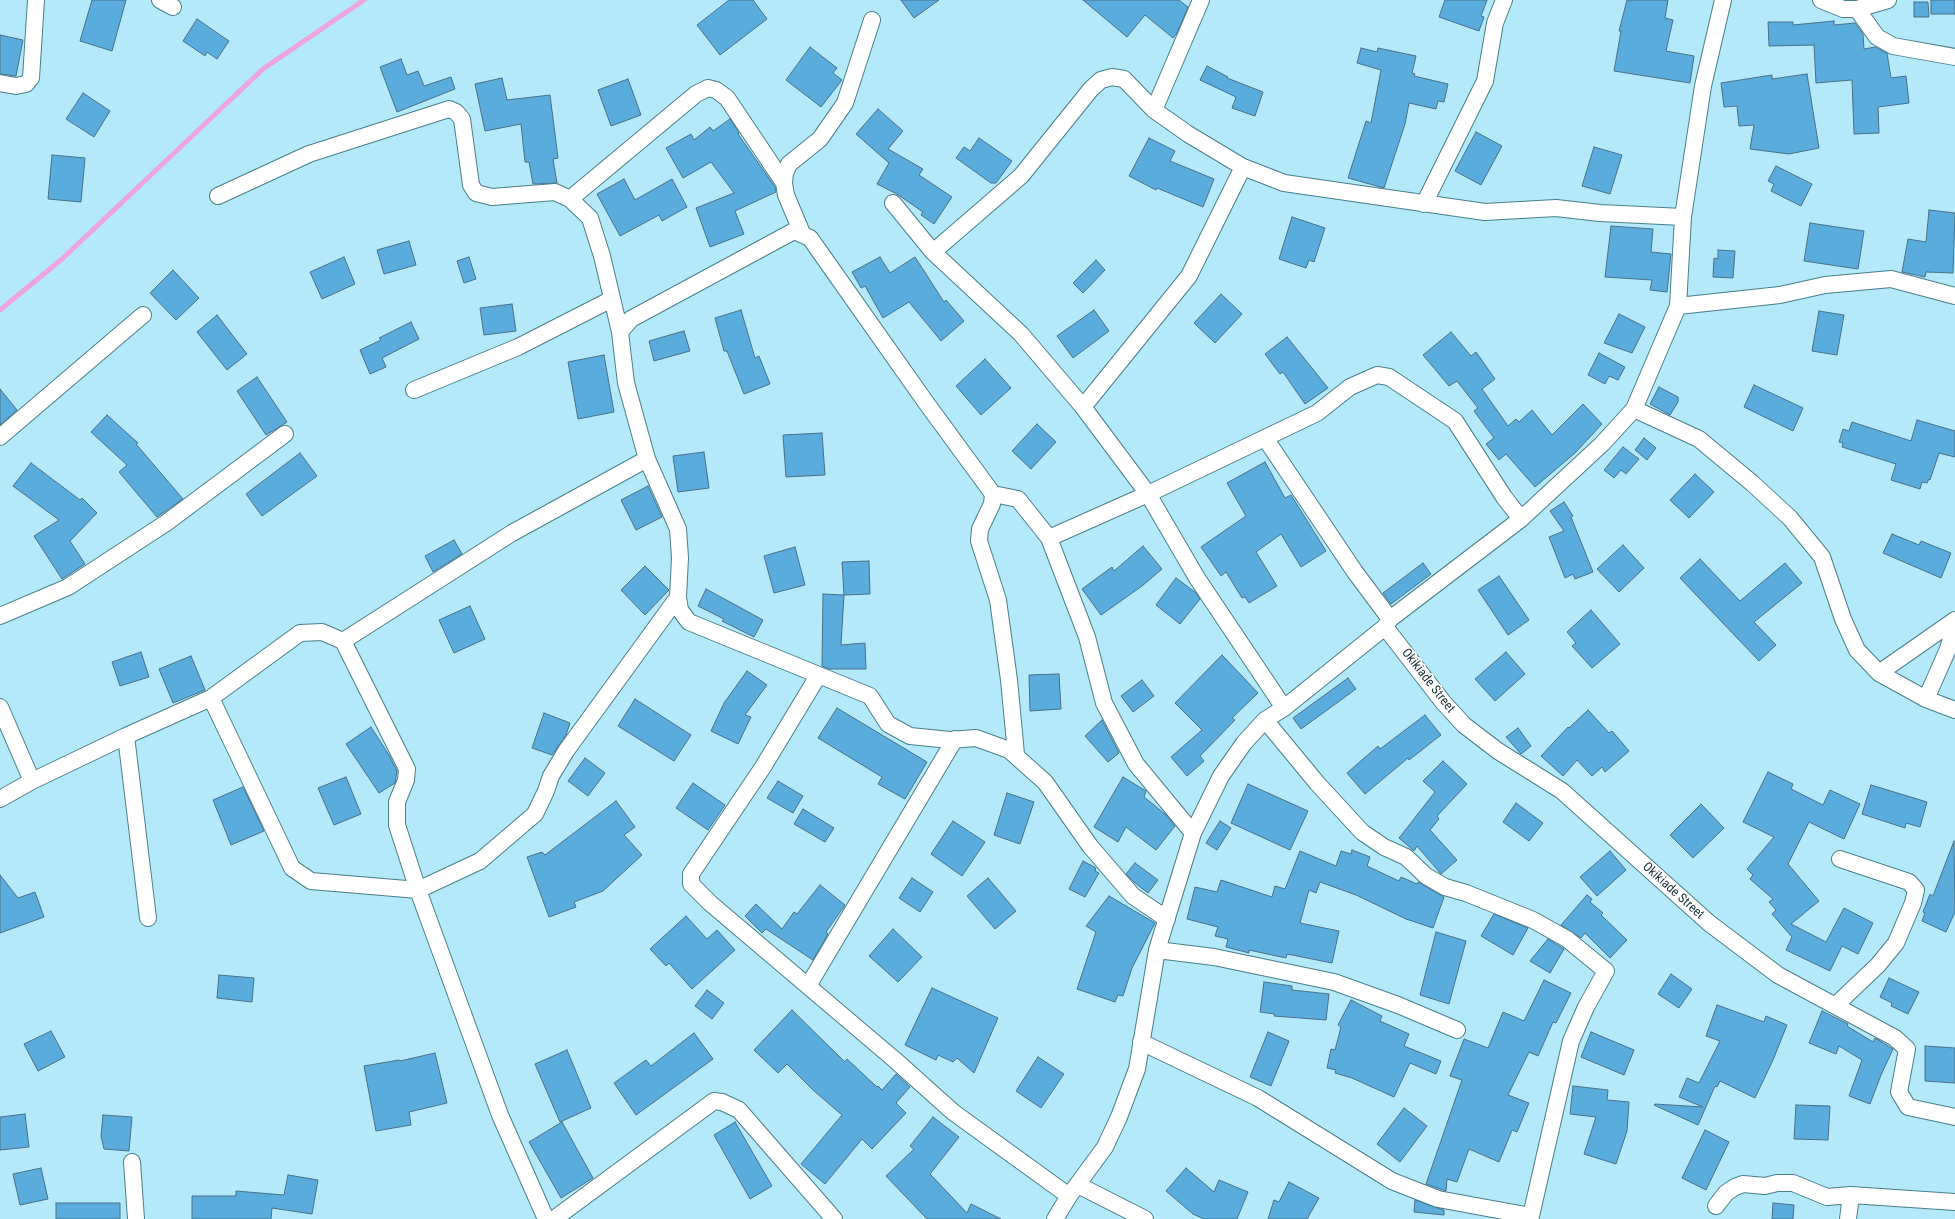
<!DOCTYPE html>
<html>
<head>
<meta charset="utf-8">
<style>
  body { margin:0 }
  canvas { display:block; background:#b3e9f8 }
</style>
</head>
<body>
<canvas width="1955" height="1219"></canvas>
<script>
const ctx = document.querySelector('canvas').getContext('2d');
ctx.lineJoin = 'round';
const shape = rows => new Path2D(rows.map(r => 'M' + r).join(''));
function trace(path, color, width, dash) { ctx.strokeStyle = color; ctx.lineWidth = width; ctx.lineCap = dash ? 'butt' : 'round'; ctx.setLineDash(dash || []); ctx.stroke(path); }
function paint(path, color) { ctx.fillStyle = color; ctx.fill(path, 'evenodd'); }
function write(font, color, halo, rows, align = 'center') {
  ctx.font = font + ' "Roboto Condensed",sans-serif'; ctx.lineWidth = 3.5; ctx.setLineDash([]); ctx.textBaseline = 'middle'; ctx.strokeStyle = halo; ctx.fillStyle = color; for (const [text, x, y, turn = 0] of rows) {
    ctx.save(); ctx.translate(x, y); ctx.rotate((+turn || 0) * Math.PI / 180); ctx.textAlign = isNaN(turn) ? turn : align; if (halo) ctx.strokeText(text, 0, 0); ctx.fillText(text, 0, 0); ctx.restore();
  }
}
const stream = shape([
  [0,310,62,259,263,69,364,0]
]);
const building = shape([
  [92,0,126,0,112,51,80,41,92,0],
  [729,0,753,0,767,19,720,55,697,25,729,0],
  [901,0,939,0,914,18,901,0],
  [1083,0,1179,0,1188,7,1177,33,1173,38,1145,15,1127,37,1083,0],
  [1445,0,1487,0,1481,16,1484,17,1479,31,1439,17,1445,0],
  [1627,0,1668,0,1665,18,1673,20,1666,51,1694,56,1690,83,1614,71,1621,31,1619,31,1627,0],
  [1931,0,1955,0,1955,14,1931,14,1931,0],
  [1914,2,1928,2,1929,17,1914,17,1914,2],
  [197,19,229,41,217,59,207,52,205,56,183,41,197,19],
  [1834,21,1834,25,1855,23,1863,34,1864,49,1875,47,1887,53,1891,78,1906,76,1909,103,1878,107,1879,133,1854,134,1852,80,1816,83,1814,45,1769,46,1768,22,1793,22,1793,25,1834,21],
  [0,35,23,40,16,76,0,74,0,35],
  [810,47,837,68,833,73,842,80,821,107,786,80,810,47],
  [1361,48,1377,52,1378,48,1416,56,1412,73,1415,74,1414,76,1448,84,1444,102,1438,101,1436,109,1409,103,1405,124,1384,188,1348,178,1366,121,1371,123,1381,70,1357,63,1361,48],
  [401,59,407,75,418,71,424,86,451,77,455,89,397,112,380,67,401,59],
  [1207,66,1228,77,1227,78,1263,92,1255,116,1232,108,1236,97,1200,80,1207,66],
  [1807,74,1819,148,1789,154,1750,149,1754,125,1739,126,1737,106,1724,107,1721,83,1772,75,1772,79,1807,74],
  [502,78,507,100,550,95,558,158,553,159,557,183,533,184,529,162,525,162,521,124,485,131,475,84,502,78],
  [628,79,641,115,611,126,598,90,628,79],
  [83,93,110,111,94,137,66,119,83,93],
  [878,109,903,131,888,149,923,169,919,175,952,197,934,224,921,215,923,212,897,194,877,184,889,163,856,134,878,109],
  [730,119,739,133,738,134,775,187,776,192,735,211,744,234,710,247,696,208,734,193,711,162,683,178,666,148,691,134,694,140,710,127,713,131,730,119],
  [1476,132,1502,146,1481,185,1455,171,1476,132],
  [979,138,1012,161,996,183,991,183,956,158,964,147,970,151,979,138],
  [1149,138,1175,151,1170,161,1214,179,1203,207,1157,188,1156,190,1129,176,1149,138],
  [1594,147,1622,155,1610,194,1582,186,1594,147],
  [52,155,85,158,81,202,48,199,52,155],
  [1776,166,1812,184,1801,206,1771,191,1774,184,1768,181,1776,166],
  [624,179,635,200,672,179,687,207,662,221,659,215,620,236,597,194,624,179],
  [1929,210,1955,213,1953,273,1926,272,1925,277,1902,272,1908,239,1926,242,1929,210],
  [1292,217,1325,228,1314,262,1309,260,1306,268,1279,259,1292,217],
  [1810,223,1864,231,1858,269,1804,261,1810,223],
  [1611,226,1653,229,1651,252,1671,254,1667,292,1650,290,1652,280,1605,277,1611,226],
  [409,241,416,265,384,274,377,250,409,241],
  [1718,250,1735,251,1733,278,1713,277,1714,258,1718,259,1718,250],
  [344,257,355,284,322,299,310,272,344,257],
  [469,257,476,279,464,283,457,261,469,257],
  [880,257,890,273,915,257,944,302,946,300,964,321,941,341,909,302,883,318,865,286,861,288,852,272,880,257],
  [1096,260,1105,270,1083,293,1073,283,1096,260],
  [173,270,199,298,176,320,150,293,173,270],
  [1221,294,1242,314,1215,343,1194,323,1221,294],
  [512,304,516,331,484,335,480,308,512,304],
  [741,310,755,358,759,356,770,384,744,394,727,351,724,351,715,318,741,310],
  [1094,310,1109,331,1073,358,1057,336,1094,310],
  [1819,311,1844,315,1837,355,1812,351,1819,311],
  [1619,314,1645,327,1632,353,1604,343,1619,314],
  [217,315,247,354,227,370,197,332,217,315],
  [411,322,419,339,382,358,386,367,370,374,360,350,381,340,379,338,411,322],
  [684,331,690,351,654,361,649,341,684,331],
  [1451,332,1471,356,1476,352,1495,379,1482,389,1508,426,1516,419,1519,422,1532,410,1552,435,1583,404,1602,424,1575,453,1535,487,1506,454,1499,460,1486,444,1494,438,1474,411,1478,408,1457,381,1449,386,1423,355,1451,332],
  [1287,337,1328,388,1305,404,1283,372,1280,374,1265,354,1287,337],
  [1599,353,1625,367,1618,380,1609,376,1605,384,1588,375,1599,353],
  [604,355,614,412,578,419,568,362,604,355],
  [985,359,1011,388,981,415,956,386,985,359],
  [257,377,287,422,266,435,237,391,257,377],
  [1754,385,1803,408,1793,431,1744,407,1754,385],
  [1659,387,1678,397,1678,402,1670,415,1650,404,1659,387],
  [0,389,17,410,0,425,0,389],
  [107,415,138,443,136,444,183,499,157,517,119,472,127,465,91,432,107,415],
  [1917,420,1955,431,1955,457,1939,453,1930,480,1929,479,1927,483,1922,482,1920,489,1891,480,1896,464,1842,447,1843,443,1839,442,1843,429,1849,431,1852,422,1911,441,1917,420],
  [1037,424,1056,442,1031,469,1012,451,1037,424],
  [822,433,825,475,786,477,783,435,822,433],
  [1644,438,1656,448,1647,460,1635,450,1644,438],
  [1623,447,1639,459,1626,474,1621,470,1614,478,1604,470,1623,447],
  [704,452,709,488,678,492,673,456,704,452],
  [300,453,317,476,262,516,246,494,300,453],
  [1265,462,1285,498,1291,495,1326,551,1301,567,1281,534,1256,552,1277,586,1249,603,1245,597,1242,598,1226,572,1221,576,1201,547,1246,516,1227,483,1265,462],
  [31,463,80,500,82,498,97,513,70,541,85,564,62,579,34,536,59,520,13,486,31,463],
  [1695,474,1714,492,1689,518,1670,500,1695,474],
  [648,486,662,517,636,530,621,500,648,486],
  [1564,502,1573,516,1571,517,1593,572,1575,579,1573,574,1565,578,1549,537,1564,531,1550,511,1564,502],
  [1892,534,1919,545,1921,541,1951,553,1941,578,1883,553,1892,534],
  [454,540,462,554,433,572,425,556,454,540],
  [1623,545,1644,568,1619,592,1597,569,1623,545],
  [1143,546,1162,569,1142,586,1101,615,1082,589,1112,567,1114,571,1143,546],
  [795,547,805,585,774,593,764,556,795,547],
  [1700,559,1740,601,1785,563,1802,583,1754,622,1776,645,1759,661,1680,578,1700,559],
  [869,561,870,594,844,595,842,562,869,561],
  [1423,563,1431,574,1391,604,1383,593,1423,563],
  [645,566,669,590,645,615,621,590,645,566],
  [1499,576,1529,620,1508,635,1478,590,1499,576],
  [1176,578,1195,592,1200,599,1180,624,1156,605,1176,578],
  [706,589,763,620,754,637,722,621,724,619,698,606,706,589],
  [823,594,844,595,841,645,865,643,866,669,829,669,822,666,823,594],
  [470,606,485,639,454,653,439,620,470,606],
  [1591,610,1620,644,1592,668,1572,646,1576,643,1567,632,1591,610],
  [141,652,149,677,120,686,112,662,141,652],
  [1506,652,1525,674,1495,701,1475,679,1506,652],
  [1222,655,1258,693,1232,718,1235,720,1200,756,1204,761,1187,776,1171,757,1202,730,1175,703,1222,655],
  [191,656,205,690,173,703,159,669,191,656],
  [747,671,767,685,745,715,751,717,738,744,711,731,724,703,747,671],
  [1059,674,1061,709,1030,711,1029,675,1059,674],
  [1348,678,1356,689,1301,729,1293,718,1348,678],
  [1142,680,1154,696,1133,712,1121,696,1142,680],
  [635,699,691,735,674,761,618,726,635,699],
  [837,708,927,762,905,799,878,784,882,777,818,738,837,708],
  [1588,710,1609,733,1612,731,1629,751,1605,772,1602,767,1592,776,1577,760,1563,776,1541,756,1568,727,1569,728,1588,710],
  [544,713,570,723,566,735,552,755,532,748,544,713],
  [1425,715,1441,735,1409,760,1408,758,1365,794,1347,773,1378,746,1380,749,1425,715],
  [1102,720,1119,753,1108,762,1085,736,1102,720],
  [371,727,389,755,397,771,395,783,379,793,346,744,371,727],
  [1518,728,1531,746,1521,754,1506,737,1518,728],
  [585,758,605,773,588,796,568,781,585,758],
  [1443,761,1467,784,1437,816,1439,819,1430,830,1457,860,1441,874,1417,846,1414,851,1399,838,1435,792,1423,781,1443,761],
  [1768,772,1793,784,1791,789,1823,805,1830,790,1860,804,1844,839,1809,822,1788,864,1819,901,1791,924,1826,942,1844,908,1873,923,1858,954,1842,946,1830,971,1786,950,1792,937,1772,914,1776,910,1769,902,1773,899,1750,879,1753,875,1747,869,1774,837,1743,822,1768,772],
  [346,777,361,814,334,825,318,788,346,777],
  [1123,777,1146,791,1144,797,1165,814,1175,826,1156,850,1126,827,1118,842,1094,827,1123,777],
  [778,781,803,796,793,813,767,798,778,781],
  [693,783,725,805,708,830,676,808,693,783],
  [1248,784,1308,811,1290,850,1231,823,1248,784],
  [1871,785,1927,802,1920,827,1906,823,1905,828,1862,814,1871,785],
  [243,787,264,831,231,845,213,800,243,787],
  [1007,793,1034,802,1020,844,994,835,1007,793],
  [616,801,635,827,624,835,642,855,603,891,574,902,576,907,549,917,527,857,542,852,545,855,616,801],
  [1516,803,1543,823,1529,841,1503,822,1516,803],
  [1701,804,1724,828,1693,858,1670,835,1701,804],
  [803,809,834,828,825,842,794,824,803,809],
  [953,821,985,842,962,876,931,854,953,821],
  [1220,821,1231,828,1217,850,1206,843,1220,821],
  [1954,841,1955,912,1946,932,1922,921,1925,913,1923,912,1930,894,1933,896,1954,841],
  [1352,850,1370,857,1367,866,1399,881,1401,877,1417,884,1418,882,1444,897,1433,928,1406,919,1356,895,1320,882,1316,893,1309,890,1300,923,1339,931,1332,963,1287,954,1286,958,1249,950,1249,953,1226,947,1228,939,1215,936,1218,927,1187,919,1195,887,1217,892,1221,880,1272,897,1275,886,1285,889,1300,851,1336,866,1341,851,1351,854,1352,850],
  [1610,851,1626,870,1597,896,1580,877,1610,851],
  [1083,861,1096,868,1095,871,1099,873,1085,897,1069,889,1083,861],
  [1135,863,1158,880,1148,893,1134,882,1126,874,1135,863],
  [0,875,18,898,35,892,44,917,0,933,0,875],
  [912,878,933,892,920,912,899,898,912,878],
  [988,878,1016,911,995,929,967,896,988,878],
  [820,885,845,905,826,932,828,934,813,960,766,929,762,933,745,916,756,904,782,929,794,912,797,914,820,885],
  [1587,895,1592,899,1590,902,1603,913,1601,915,1627,940,1610,958,1585,933,1581,938,1561,925,1587,895],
  [1109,896,1155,923,1132,968,1123,996,1118,995,1115,1002,1077,989,1096,932,1086,926,1109,896],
  [1494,914,1528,928,1513,955,1481,936,1494,914],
  [686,916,707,939,717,930,735,950,692,989,669,963,666,966,650,949,686,916],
  [893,929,922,957,898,982,869,956,893,929],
  [1436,932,1466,941,1449,1004,1420,995,1436,932],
  [1548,939,1564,949,1550,973,1530,961,1548,939],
  [1671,974,1692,989,1679,1008,1658,994,1671,974],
  [219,975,254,978,252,1002,217,998,219,975],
  [1889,978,1919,992,1908,1014,1891,1006,1892,1003,1880,997,1889,978],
  [1544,980,1571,993,1556,1023,1553,1022,1538,1056,1529,1052,1508,1095,1529,1103,1517,1132,1512,1130,1499,1162,1469,1149,1457,1182,1447,1179,1446,1191,1426,1184,1462,1080,1450,1076,1464,1039,1488,1048,1503,1012,1524,1021,1544,980],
  [1264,982,1292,986,1292,990,1329,994,1326,1020,1274,1016,1275,1014,1260,1012,1264,982],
  [932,988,998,1018,974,1073,957,1058,953,1062,938,1055,936,1060,905,1045,932,988],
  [707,990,724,1003,712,1019,695,1006,707,990],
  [1351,1000,1382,1016,1380,1021,1409,1034,1404,1046,1441,1061,1436,1074,1410,1063,1394,1097,1352,1078,1335,1073,1336,1070,1327,1068,1331,1049,1335,1050,1341,1027,1338,1025,1351,1000],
  [1717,1005,1764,1022,1766,1016,1787,1025,1773,1060,1755,1098,1720,1081,1717,1087,1715,1086,1698,1125,1654,1105,1655,1104,1703,1107,1679,1097,1687,1078,1699,1083,1720,1041,1706,1036,1717,1005],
  [792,1010,845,1062,847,1059,877,1087,878,1086,882,1090,896,1074,910,1087,896,1103,906,1113,872,1149,862,1139,825,1184,801,1164,842,1115,813,1090,787,1064,778,1073,754,1050,792,1010],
  [1822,1011,1848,1024,1847,1026,1873,1042,1875,1038,1893,1049,1881,1075,1870,1104,1849,1096,1862,1060,1839,1046,1836,1054,1809,1043,1822,1011],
  [51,1031,65,1057,38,1071,24,1044,51,1031],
  [1268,1032,1289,1041,1271,1086,1250,1077,1268,1032],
  [1591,1032,1634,1050,1624,1075,1581,1057,1591,1032],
  [694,1033,713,1059,636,1115,614,1083,646,1060,651,1066,694,1033],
  [1925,1046,1955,1048,1955,1083,1925,1081,1925,1046],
  [567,1050,591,1108,560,1122,535,1064,567,1050],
  [435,1053,447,1103,409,1112,411,1125,376,1131,364,1066,399,1060,400,1061,435,1053],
  [1038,1057,1064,1074,1041,1108,1016,1091,1038,1057],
  [1573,1086,1608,1090,1607,1100,1629,1102,1627,1131,1616,1164,1584,1154,1596,1117,1570,1114,1573,1086],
  [1796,1105,1830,1106,1828,1140,1794,1139,1796,1105],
  [1404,1108,1427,1126,1400,1162,1377,1144,1404,1108],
  [25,1114,29,1147,0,1150,0,1117,25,1114],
  [103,1115,132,1117,129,1151,104,1149,101,1136,103,1115],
  [933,1117,959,1137,930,1174,967,1213,971,1204,1001,1219,927,1219,886,1176,914,1149,910,1146,933,1117],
  [562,1122,593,1178,561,1198,529,1142,562,1122],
  [735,1122,772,1186,750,1199,714,1135,735,1122],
  [1705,1130,1729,1142,1706,1190,1682,1178,1705,1130],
  [41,1168,48,1199,20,1205,13,1174,41,1168],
  [1186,1168,1214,1192,1219,1180,1248,1192,1237,1219,1204,1219,1193,1214,1166,1191,1186,1168],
  [288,1175,318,1180,312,1214,272,1208,271,1219,192,1219,192,1196,236,1196,236,1191,284,1195,288,1175],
  [1289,1182,1319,1198,1307,1219,1268,1219,1274,1200,1279,1202,1289,1182],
  [1415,1200,1444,1210,1444,1215,1414,1212,1415,1200],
  [56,1203,120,1203,120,1219,56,1219,56,1203],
  [1773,1203,1794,1205,1793,1219,1772,1219,1773,1203]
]);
const minor = shape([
  [160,0,173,7],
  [1821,0,1843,9,1857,9,1877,37,1893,46,1955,57],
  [1857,9,1888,0],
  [0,83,16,86,26,84,31,78,36,0],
  [1154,110,1201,0],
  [218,196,309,154,449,109,456,112,462,119,471,185,476,193,492,197,555,192,570,199,590,218,602,256,620,332],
  [570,199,696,94,708,88,716,90,727,98,784,183],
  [893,203,933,252,1021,334,1083,407,1148,494,1197,578,1284,708],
  [1424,204,1485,81,1495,23,1504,0],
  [802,233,786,195,784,183,785,173,789,164,820,139,845,103,872,20],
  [933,252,1021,176,1091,89,1101,80,1112,77,1124,79,1154,110,1188,134,1243,167,1284,183,1485,212,1556,208,1600,213,1683,217],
  [1678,306,1780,295,1825,285,1891,279,1955,296],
  [414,390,518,347,612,299],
  [1083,407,1189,276,1243,167],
  [1634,409,1699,439,1752,483,1790,518,1822,557,1843,619,1857,650,1879,673,1926,699,1955,710],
  [0,437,143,315],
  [1265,438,1355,572,1390,619],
  [993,494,1018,499,1049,538,1087,637,1104,703,1136,764,1193,833],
  [1049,538,1148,494,1317,413,1350,387,1377,375,1389,377,1455,421,1504,497,1521,519],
  [0,616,68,587,166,523,285,434],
  [1385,627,1443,702,1464,725,1498,751,1562,791,1709,923,1778,975,1895,1038,1907,1049,1899,1092,1908,1107,1955,1117],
  [343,641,512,533,647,459],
  [1879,673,1955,620],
  [818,676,763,767,691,874,691,884,710,903,895,1060,953,1112,1069,1196],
  [211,698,292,868,311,881,418,890,480,861,535,814,546,791,551,776,566,751,678,597],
  [1926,699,1948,649,1955,625],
  [0,707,32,781],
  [1265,720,1317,783,1362,832,1384,847,1406,857,1426,876,1445,887,1466,893,1533,920,1567,939,1606,971,1586,1007,1571,1041,1531,1216],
  [126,736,148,918],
  [1016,754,1009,680,998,600,979,541,980,529,992,504,993,494,927,404,810,238,794,231,631,319,620,332,626,383,647,459,678,529,680,558,678,597,680,610,689,622,870,696,888,724,910,736,950,740,976,738,1009,750,1045,782,1090,846,1133,896,1167,919],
  [0,799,32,781,126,736,211,698,300,633,322,632,343,641,407,769,406,780,397,802,397,825,418,890,500,1115,546,1219],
  [1157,950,1214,957,1334,982,1398,1005,1457,1030],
  [808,986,955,739],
  [1836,1005,1878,965,1896,943,1913,903,1916,890,1909,882,1840,859],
  [1141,1042,1258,1098,1392,1181,1438,1199,1531,1216,1530,1219],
  [132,1162,136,1219],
  [1078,1185,1145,1219],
  [1716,1206,1726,1193,1735,1187,1743,1184,1765,1186,1777,1183,1793,1183,1827,1197,1851,1195,1955,1202],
  [554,1219,714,1101,722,1102,739,1110,834,1219],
  [1055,1219,1069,1196,1105,1147,1119,1117,1137,1069,1157,950,1193,833,1221,776,1244,743,1265,720,1284,708,1385,627,1390,619,1521,519,1602,444,1634,409,1678,306,1683,217,1703,86,1723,0],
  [1848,1219,1851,1195]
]);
const streetNames = [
  ["Okikiade Street",1428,681,52],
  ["Okikiade Street",1673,891,42]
];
trace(stream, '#eca6db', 5);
paint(building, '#59acdc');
trace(building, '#49718a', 1);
trace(minor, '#497e8b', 18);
trace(minor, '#fff', 16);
write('13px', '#1a3035', '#fff', streetNames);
</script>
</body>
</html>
